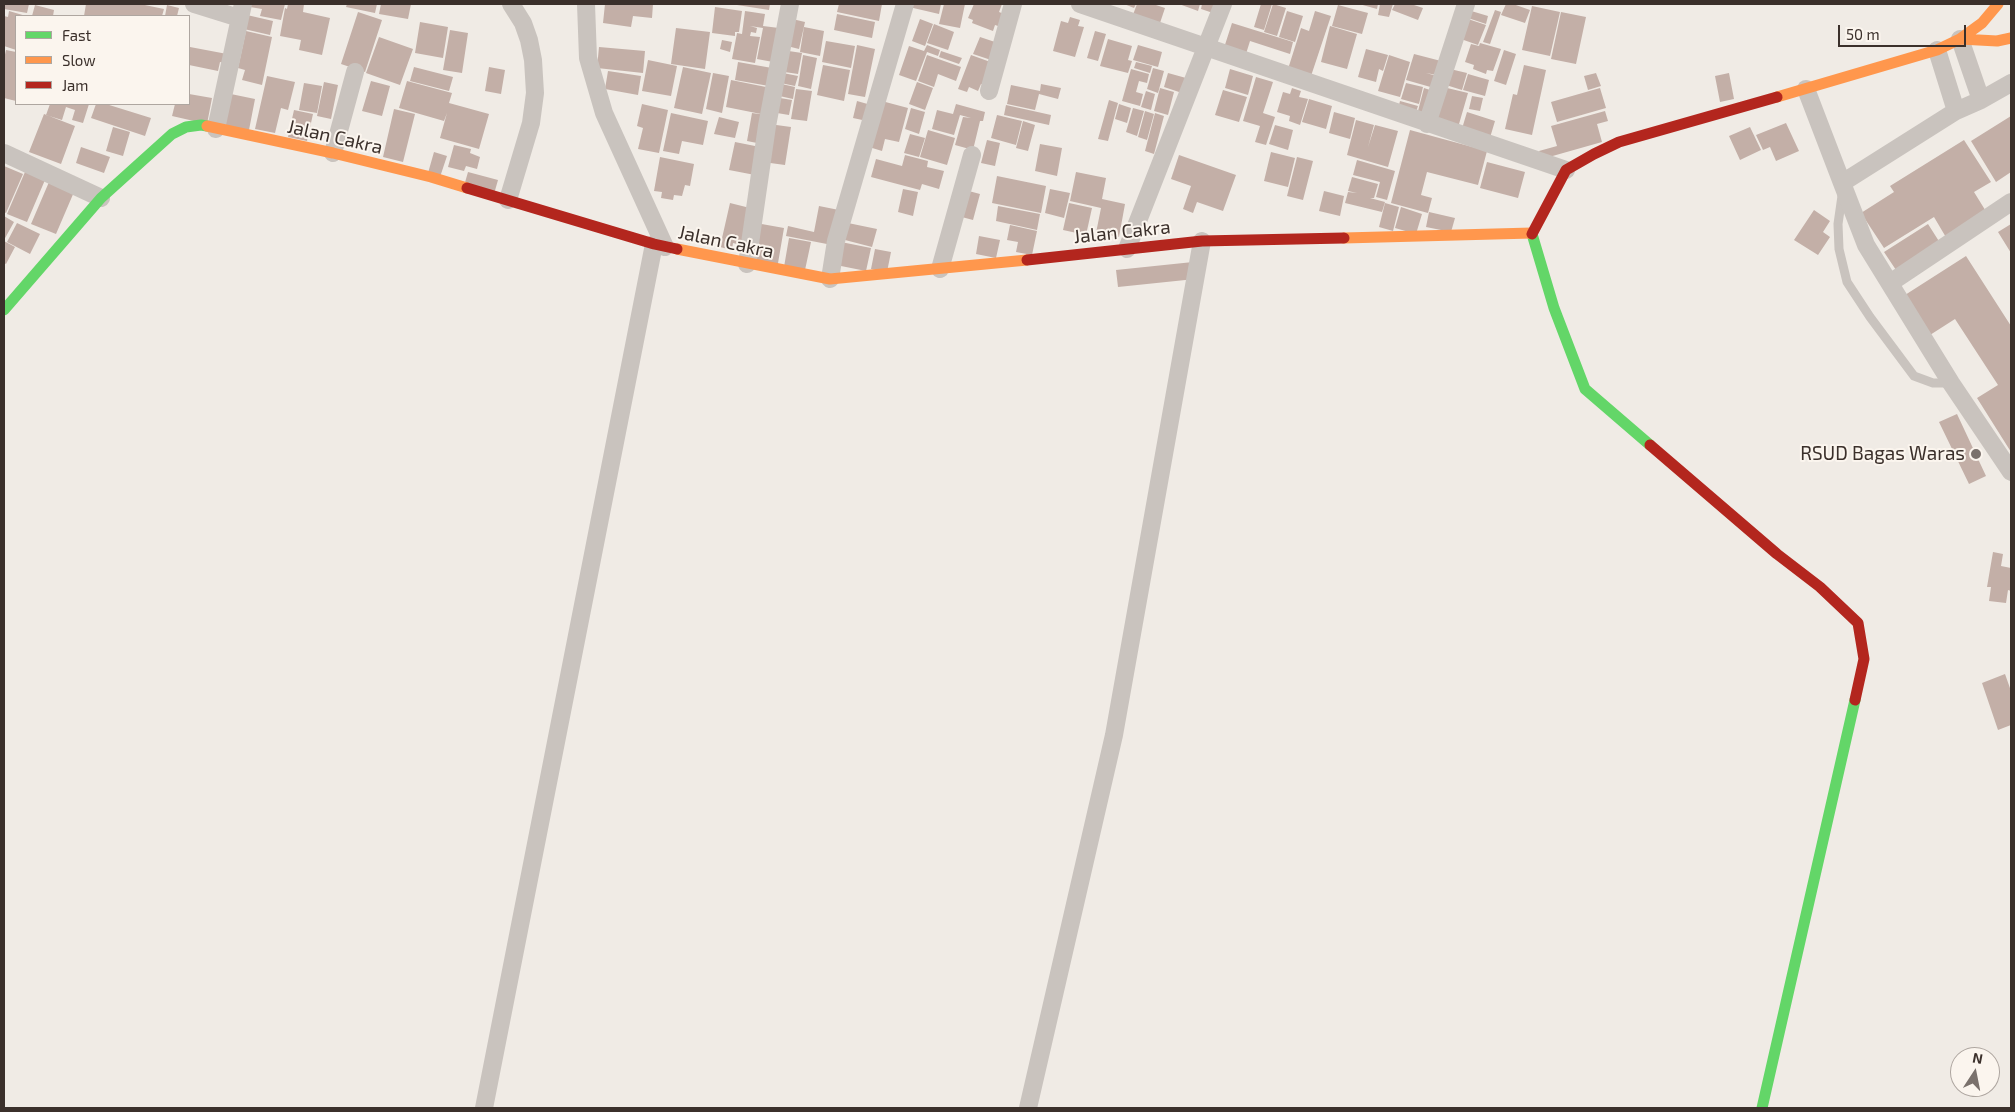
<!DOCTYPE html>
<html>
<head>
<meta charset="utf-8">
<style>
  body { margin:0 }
  #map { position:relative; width:2015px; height:1112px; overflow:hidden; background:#f0ebe5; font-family:"Exo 2",sans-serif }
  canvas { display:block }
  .frame { position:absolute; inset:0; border:5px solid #3b302b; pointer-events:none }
  .legend { position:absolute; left:15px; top:15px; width:175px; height:90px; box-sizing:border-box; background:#fbf5ee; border:1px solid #aea6a0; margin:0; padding:6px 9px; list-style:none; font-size:15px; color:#3b302b }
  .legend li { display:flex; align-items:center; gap:10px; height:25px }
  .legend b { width:25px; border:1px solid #aea6a0 }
  .north { position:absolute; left:1950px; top:1047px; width:50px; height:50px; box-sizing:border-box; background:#fbf5ee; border:1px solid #aea6a0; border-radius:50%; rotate:11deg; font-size:14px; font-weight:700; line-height:20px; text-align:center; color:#3b302b }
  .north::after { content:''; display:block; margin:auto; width:18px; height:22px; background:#7a716c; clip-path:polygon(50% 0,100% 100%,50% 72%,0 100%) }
  .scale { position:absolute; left:1838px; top:25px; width:128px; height:22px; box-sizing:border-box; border:2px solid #3b302b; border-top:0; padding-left:6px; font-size:15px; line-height:18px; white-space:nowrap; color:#3b302b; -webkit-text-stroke:4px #fbf5ee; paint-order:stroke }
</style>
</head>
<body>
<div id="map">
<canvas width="2015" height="1112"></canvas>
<div class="frame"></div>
<ul class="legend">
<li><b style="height:6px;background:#63d668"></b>Fast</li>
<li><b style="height:6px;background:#ff974d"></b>Slow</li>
<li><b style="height:6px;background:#b3261e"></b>Jam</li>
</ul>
<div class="north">N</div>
<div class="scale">50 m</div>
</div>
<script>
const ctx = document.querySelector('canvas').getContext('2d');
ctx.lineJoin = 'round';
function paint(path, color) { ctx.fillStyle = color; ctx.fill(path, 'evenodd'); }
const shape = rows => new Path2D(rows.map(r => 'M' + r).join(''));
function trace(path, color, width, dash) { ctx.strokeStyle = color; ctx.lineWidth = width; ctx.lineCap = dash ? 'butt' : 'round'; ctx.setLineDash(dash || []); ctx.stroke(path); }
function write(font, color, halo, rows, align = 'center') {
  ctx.font = font + ' "Exo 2",sans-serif'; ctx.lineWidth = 4; ctx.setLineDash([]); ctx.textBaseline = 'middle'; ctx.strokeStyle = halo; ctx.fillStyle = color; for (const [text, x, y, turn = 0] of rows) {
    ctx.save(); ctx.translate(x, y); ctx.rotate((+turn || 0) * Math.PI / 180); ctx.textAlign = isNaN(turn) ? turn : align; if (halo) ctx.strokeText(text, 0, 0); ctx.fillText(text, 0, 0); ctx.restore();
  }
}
const building = shape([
  [4,4,29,4,27,13,4,9],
  [86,4,140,4,164,9,162,16,84,16],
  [251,4,285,4,281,20,260,16,262,9,250,7],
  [288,4,304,4,303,12,330,18,322,55,299,50,301,40,280,36,285,8,287,9],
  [347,4,377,4,375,13,346,7],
  [381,4,411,4,408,19,379,14],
  [605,4,653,4,652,18,633,16,631,27,603,23],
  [737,4,770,4,769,10,737,5],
  [839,4,882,4,879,21,837,12],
  [910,4,941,4,939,14,909,7],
  [944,4,965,4,960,28,939,24],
  [974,4,1002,4,999,12,1009,16,1004,28,995,25,993,31,972,23,973,20,968,18],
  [1124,4,1136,4,1134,8],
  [1137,4,1153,4,1165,8,1158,29,1131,20],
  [1179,4,1200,4,1198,11],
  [1202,4,1216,4,1213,13,1201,9],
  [1261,4,1272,4,1264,30,1254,27],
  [1273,4,1286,8,1277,36,1264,32],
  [1359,4,1378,4,1377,9],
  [1380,4,1393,4,1389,17,1378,15],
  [1395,4,1411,4,1423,8,1418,20,1392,10],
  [1506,4,1513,4,1530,10,1525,23,1501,15],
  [35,5,54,10,53,16,32,16],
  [167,5,179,8,177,16,165,16],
  [1338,5,1368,13,1362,34,1332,26],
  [1532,6,1560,12,1550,56,1522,50],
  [715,7,742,11,739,32,735,32,735,36,712,33],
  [1468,10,1488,16,1486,24,1465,17],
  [1495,10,1501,12,1490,44,1483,42],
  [9,11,26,16,16,16,16,50,4,46,4,16,8,17],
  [745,11,765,14,763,26,779,28,773,62,757,59,763,28,750,26,757,28,756,33,751,32,750,36,760,37,755,63,732,59,737,33,742,34],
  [1287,11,1303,16,1295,42,1279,37],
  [1315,11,1331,16,1311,76,1288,69,1301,28,1309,31],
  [358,12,382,20,365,72,341,64],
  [1561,12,1586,17,1576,64,1551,59],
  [837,14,875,22,872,38,834,30],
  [247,15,273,21,270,35,244,29],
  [1070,17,1080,20,1078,26,1084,27,1075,57,1053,51,1061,21,1068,23],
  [788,18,805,22,799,49,783,45],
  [1465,18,1486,25,1478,45,1458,38],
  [920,19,933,24,925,46,912,41],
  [420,22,448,27,443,58,415,53],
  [1232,23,1293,42,1290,54,1250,41,1245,57,1223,51],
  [934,24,954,32,948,50,927,43],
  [1330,26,1357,34,1347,69,1321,62],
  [804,27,824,31,820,56,800,52],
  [676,28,710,32,705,69,671,64],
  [450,30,468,33,462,73,443,70],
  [246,31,272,37,262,85,242,80,245,70,238,68],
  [1095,31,1106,34,1098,61,1087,58],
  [379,37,413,49,400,85,366,73],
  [980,37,1001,44,994,61,973,54],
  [1108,39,1132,46,1128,60,1132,61,1128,73,1100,66],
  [722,40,732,42,730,52,720,49],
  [826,41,855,46,851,68,822,62],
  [1480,43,1501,49,1493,71,1487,70,1486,74,1473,69,1474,65,1465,62,1471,44,1479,46],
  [857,45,875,49,865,97,848,94],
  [927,45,940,50,938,56,927,52,916,81,899,75,909,46,924,51],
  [1138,45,1162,52,1158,67,1133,60],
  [190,47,227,54,225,63,220,62,218,71,189,65],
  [599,47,645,51,643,73,597,68],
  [1366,49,1388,55,1383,71,1379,69,1376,82,1358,77],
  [6,50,16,52,16,101,4,98,4,59],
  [782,50,802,53,798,74,778,71],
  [1504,50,1516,54,1506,85,1494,81],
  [941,51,962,58,959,64,939,57],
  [1414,54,1441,61,1437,75,1426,73,1437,76,1434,88,1406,80],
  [803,55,817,58,811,89,798,86],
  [927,55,961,67,956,81,938,74,934,87,918,81],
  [971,55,996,64,988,86,981,84,978,91,969,87,967,92,958,89],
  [1389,55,1410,62,1400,97,1378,91],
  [648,60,677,66,671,96,642,91],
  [738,62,772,68,769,86,735,80],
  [1136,62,1152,66,1150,73,1134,68],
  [823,65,850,70,844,101,817,95],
  [1524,65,1546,70,1532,135,1505,129,1513,94,1517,95],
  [414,67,453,77,449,91,410,81],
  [489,67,505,70,501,94,485,91],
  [683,67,711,73,702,114,674,108],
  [1153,68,1164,71,1158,93,1147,89],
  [1131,69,1149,74,1147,83,1139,81,1136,92,1143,94,1140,106,1122,101],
  [1230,69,1253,76,1248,95,1225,88],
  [1450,69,1467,73,1462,90,1446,85],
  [608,71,641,76,638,95,605,89],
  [778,72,798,76,795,86,776,82],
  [713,73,729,76,722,113,706,109],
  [1168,73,1186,78,1182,93,1164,87],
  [1596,73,1601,86,1588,90,1584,76],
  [1729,73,1734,99,1720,102,1715,76],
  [1468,74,1489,80,1485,96,1463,90],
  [267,76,295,82,288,110,281,108,275,133,255,129],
  [1256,77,1273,82,1263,113,1275,117,1266,145,1255,142,1260,126,1243,121],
  [731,80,771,88,766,115,726,107],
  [371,81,390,86,382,116,362,111],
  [407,81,452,93,449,103,489,114,479,149,440,138,447,113,444,121,399,108],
  [324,82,338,85,331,119,317,116],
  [917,82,933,88,925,110,909,104],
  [304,83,322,86,317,113,299,110],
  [777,83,795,87,793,99,775,95],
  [1406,83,1423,87,1419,104,1401,99],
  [1041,84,1061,88,1058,99,1039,94,1035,110,1007,104,1011,85,1040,91],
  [1443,87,1468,93,1457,131,1432,124],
  [1160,88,1174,92,1168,115,1154,111],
  [1292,88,1301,91,1299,97,1308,99,1300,125,1289,121,1290,116,1277,112,1283,92,1290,94],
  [1424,88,1433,91,1427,114,1418,111],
  [1600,88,1606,108,1557,122,1551,102],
  [796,89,812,91,807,121,791,119],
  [1223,90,1247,97,1239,122,1215,115],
  [1146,91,1155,94,1151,110,1141,107],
  [226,93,255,99,249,130,220,124],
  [189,94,212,98,207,124,172,116,175,104,189,104],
  [1472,96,1483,98,1480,111,1469,109],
  [774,97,792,100,789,115,771,112],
  [1309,99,1332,106,1326,129,1302,122],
  [878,100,908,108,899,142,885,139,882,151,869,147],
  [1109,100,1118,103,1108,141,1098,139],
  [857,101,871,105,867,121,853,118],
  [1400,101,1418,106,1414,118,1397,113],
  [50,104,89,104,83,123,72,120,75,110,66,107,62,120,46,115],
  [96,104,106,104,151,118,145,136,91,118],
  [642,104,668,110,659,153,638,149,643,128,637,126],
  [956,104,985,112,983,121,980,121,973,150,955,145,963,117,971,118,960,115,954,135,932,129,937,110,953,114],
  [1119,104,1131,108,1127,123,1115,119],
  [1006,105,1051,115,1049,125,1004,115],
  [911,108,925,112,919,134,905,129],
  [1133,108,1144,111,1137,136,1126,132],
  [394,109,415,114,403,162,383,157],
  [294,110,313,114,307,141,288,137],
  [1145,111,1154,114,1147,140,1138,137],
  [1605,111,1608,121,1597,124,1602,142,1542,159,1539,151,1557,146,1551,126],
  [1334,112,1355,118,1350,139,1329,133],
  [1467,112,1495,121,1489,141,1461,132],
  [671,113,708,121,703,145,682,141,679,154,663,151],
  [752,113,766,115,762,144,747,141],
  [1155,113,1164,116,1154,154,1145,151],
  [44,114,75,126,61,164,29,152],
  [997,115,1022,121,1016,145,991,138],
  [2011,116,2011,172,1996,182,1971,141],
  [719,117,739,122,735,138,714,134],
  [1356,120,1374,125,1368,147,1375,125,1398,131,1388,167,1347,155],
  [1023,121,1035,125,1028,151,1016,148],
  [1786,123,1799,151,1776,161,1770,147,1763,150,1756,135],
  [769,124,791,127,785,165,763,162],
  [1275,125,1293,130,1288,150,1269,144],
  [113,127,130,132,123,156,106,151],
  [1750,127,1761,150,1740,160,1729,136],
  [928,130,955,138,947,165,920,157],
  [1410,130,1487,151,1478,185,1427,172,1421,195,1432,198,1428,213,1391,203],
  [910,134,925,138,919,157,904,153],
  [987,140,1000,143,995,166,981,163],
  [1964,140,1991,182,1974,192,1987,213,1947,239,1934,217,1884,248,1861,213,1894,192,1890,186],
  [735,142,760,147,755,175,729,170],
  [1040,144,1062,148,1057,176,1035,171],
  [454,145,471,149,470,153,480,157,477,169,466,166,464,171,448,167],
  [81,147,110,157,104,173,76,163],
  [434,152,447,156,440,177,428,173],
  [1271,152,1295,158,1288,187,1264,181],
  [905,155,928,161,927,167,944,171,939,189,922,184,920,190,871,177,876,159,902,166],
  [1179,155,1236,175,1223,211,1197,202,1193,213,1183,209,1191,186,1171,179],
  [660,157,694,164,690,186,685,185,682,196,674,195,673,200,661,198,662,192,654,191],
  [1297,157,1313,161,1303,200,1287,196],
  [1357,160,1395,171,1387,200,1376,197,1380,182,1353,175],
  [1487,162,1525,172,1518,198,1480,188],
  [4,166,23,174,6,213,4,212],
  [25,172,45,180,27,222,7,214],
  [468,172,498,180,494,194,464,186],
  [1076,172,1106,178,1102,199,1125,204,1119,237,1096,233,1101,208,1070,201],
  [997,176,1046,186,1041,213,992,203],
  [1352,177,1378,184,1374,198,1370,198,1385,202,1382,212,1345,203,1348,192,1357,193,1348,191],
  [49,182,74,192,56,234,31,224],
  [903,189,918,192,913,216,898,212],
  [1050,189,1070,193,1064,218,1045,213],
  [965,190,980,194,973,220,958,216],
  [1324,191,1344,196,1340,216,1319,211],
  [730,203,750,208,741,245,733,243,732,250,720,247],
  [1069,203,1092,208,1086,235,1063,230],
  [1385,203,1399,207,1393,231,1379,227],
  [819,206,839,210,832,245,786,236,788,226,814,232],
  [998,206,1040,214,1037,230,996,221],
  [1401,207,1422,214,1416,234,1395,228],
  [1814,210,1830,221,1823,232,1830,237,1818,255,1794,240],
  [1429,212,1455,218,1451,232,1426,227],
  [4,216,14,222,4,240],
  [17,223,40,234,30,254,7,242],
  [756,223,784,228,777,269,748,264],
  [848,223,877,229,872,247,845,240],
  [1928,224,1942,246,1898,273,1884,252],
  [2011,224,2011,253,1998,232],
  [1010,225,1037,231,1032,255,1016,252,1018,242,1007,240],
  [979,236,1000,240,996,258,976,254],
  [789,238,811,242,805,270,784,267],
  [4,241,15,247,6,264,4,263],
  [841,242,871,248,866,271,836,265],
  [875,249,891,252,887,272,871,269],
  [1966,256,2011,326,2011,452,1977,398,1998,385,1955,319,1930,335,1905,295],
  [1193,262,1195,279,1118,287,1116,270],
  [1957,414,1986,476,1969,484,1939,422],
  [1993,552,2003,554,2001,566,2011,568,2011,591,2008,590,2006,603,1989,601,1991,587,1987,587],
  [2005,674,2011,691,2011,725,1998,730,1982,683]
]);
const lane = shape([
  [1842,196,1838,224,1839,249,1847,282,1870,317,1914,376,1933,383,1951,383]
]);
const street = shape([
  [194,4,239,18],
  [586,4,588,58,604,113,665,247],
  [1080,4,1566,170],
  [1960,39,1981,100],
  [1937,50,1956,111],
  [2011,83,1981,100,1956,111,1842,183,1866,245,1951,383,2011,472],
  [1806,89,1842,183],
  [989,91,1013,4],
  [1427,124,1466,4],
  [216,129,243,4],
  [4,153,101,198],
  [333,153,355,72],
  [508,200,531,123,535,93,533,60,529,40,523,23,511,4],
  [1127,249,1223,4],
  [747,264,767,126,790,4],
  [940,269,972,155],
  [830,279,836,241,905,4],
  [1890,283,2011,202],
  [484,1108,654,244],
  [1028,1108,1114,735,1202,241]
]);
const fast = shape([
  [1532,234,1554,308,1585,389,1650,445],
  [4,310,101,198,172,134,186,127,201,125,207,126],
  [1762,1108,1855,700]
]);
const slow = shape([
  [1960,39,1997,41,2011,38],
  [1777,97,1937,50,1960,39,1982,23,1998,4],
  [207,126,333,153,431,177,467,188],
  [1344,238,1532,233],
  [677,249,830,279,1027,260]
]);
const jam = shape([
  [467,188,654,244,677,249],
  [1532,234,1566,170,1594,154,1619,142,1777,97],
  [1027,260,1202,241,1344,238],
  [1650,445,1777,554,1820,587,1858,623,1864,659,1855,700]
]);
const markers = [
  [1976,454,6,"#7a716c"]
];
const streetNames = [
  ["Jalan Cakra",335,137,13],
  ["Jalan Cakra",1122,232,-6],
  ["Jalan Cakra",726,242,12]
];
const poiNames = [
  ["RSUD Bagas Waras",1965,454]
];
paint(building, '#c3afa7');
trace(lane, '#c9c3be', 9);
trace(street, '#c9c3be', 18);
trace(fast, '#63d668', 11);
trace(slow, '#ff974d', 11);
trace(jam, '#b3261e', 11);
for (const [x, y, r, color] of markers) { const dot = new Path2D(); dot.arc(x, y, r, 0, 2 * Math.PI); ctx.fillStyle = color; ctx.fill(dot); trace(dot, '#fbf5ee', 2); }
write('19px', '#3b302b', '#fbf5ee', streetNames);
write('19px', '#3b302b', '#fbf5ee', poiNames, 'right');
</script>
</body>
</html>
